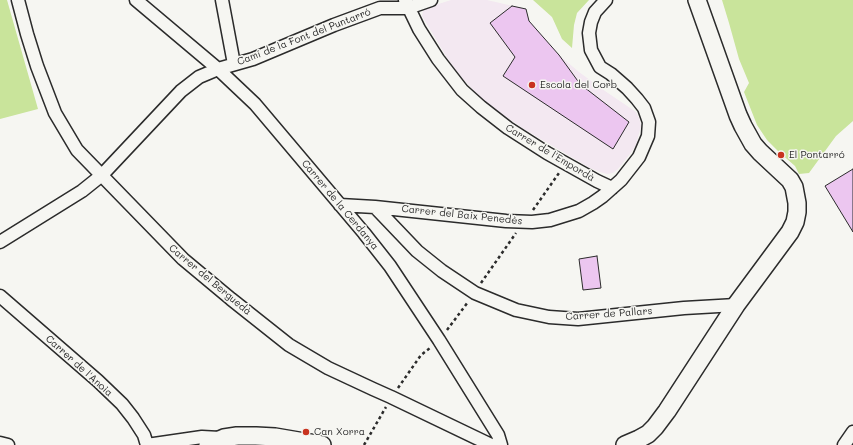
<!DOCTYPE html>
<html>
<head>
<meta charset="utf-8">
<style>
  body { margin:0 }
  canvas { display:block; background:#f6f6f2 }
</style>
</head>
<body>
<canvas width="853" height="445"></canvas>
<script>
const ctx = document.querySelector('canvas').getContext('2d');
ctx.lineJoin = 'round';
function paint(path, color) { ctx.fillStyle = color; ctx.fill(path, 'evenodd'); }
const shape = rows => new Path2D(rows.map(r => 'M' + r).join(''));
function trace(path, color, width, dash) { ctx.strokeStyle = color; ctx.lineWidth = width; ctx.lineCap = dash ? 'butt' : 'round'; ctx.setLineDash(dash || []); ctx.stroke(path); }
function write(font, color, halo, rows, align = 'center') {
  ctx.font = font + ' Mali,sans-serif'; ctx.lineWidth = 3; ctx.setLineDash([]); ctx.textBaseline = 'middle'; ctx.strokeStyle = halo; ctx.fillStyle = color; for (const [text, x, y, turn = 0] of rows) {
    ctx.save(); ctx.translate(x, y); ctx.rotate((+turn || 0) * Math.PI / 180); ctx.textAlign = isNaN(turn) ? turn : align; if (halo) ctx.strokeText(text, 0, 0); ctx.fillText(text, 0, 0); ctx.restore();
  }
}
const built = shape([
  [451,0,487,0,526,9,529,21,559,55,579,72,605,91,636,112,639,118,641,126,636,145,630,154,618,169,613,173,607,174,600,172,590,168,527,131,496,110,480,97,462,78,449,61,422,16,423,11,426,8]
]);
const green = shape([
  [0,0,7,0,38,109,0,119],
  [533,0,589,0,577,13,574,25,572,48,562,39,552,17],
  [722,0,853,0,853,121,836,136,809,173,799,174,795,166,779,152,767,140,757,125,744,92,749,83,739,59,729,23]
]);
const building = shape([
  [512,6,526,9,529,21,559,55,580,84,629,122,613,149,503,76,515,57,490,23,512,6],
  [853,169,853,232,825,186,853,169],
  [597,256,601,288,583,290,579,259,597,256]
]);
const path = shape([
  [533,210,559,173],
  [481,283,516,233],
  [447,330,468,302],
  [398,388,421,355,430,348],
  [364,445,386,407]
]);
const street = shape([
  [18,0,27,34,37,66,55,113,77,150,183,259,231,299,289,345,328,368,373,389,391,397,491,445],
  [136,0,218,69,255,104,364,233,390,266,439,340,498,435,501,445],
  [222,0,234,64],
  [405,0,419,29,438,59,462,90,481,107,508,128,547,153,597,181,612,188],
  [340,205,375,207,506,221,532,222,550,220,579,211,593,203,603,196,621,180,639,157,648,136,649,122,644,108,637,99,627,88,611,74,600,67,591,50,589,33,591,22,595,12,606,0],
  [375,207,417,251,442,271,475,293,516,310,549,317,578,319,684,308,736,305],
  [0,242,82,191,102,175,181,91,199,77,218,69,253,59,334,25,380,8,408,8,431,0],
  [0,296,98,381,122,404,133,418,144,435,147,445],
  [0,443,8,445],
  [147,445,202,437,220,438],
  [844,445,853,432]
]);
const secondary = shape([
  [208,445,224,438,237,436,256,436,275,437,322,445],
  [625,445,639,439,648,434,655,427,667,411,736,305,790,232,795,222,797,212,797,203,794,187,790,180,760,152,753,144,743,126,738,115,697,0]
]);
const markers = [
  [532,85,4,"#c8321e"],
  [781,155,4,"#c8321e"],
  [306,432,4,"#c8321e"]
];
const streetNames = [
  ["Camí de la Font del Puntarró",304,37,-21],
  ["Carrer de l'Empordà",550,153,31],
  ["Carrer de la Cerdanya",340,205,50],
  ["Carrer del Baix Penedès",462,215,6],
  ["Carrer del Berguedà",210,280,40],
  ["Carrer de Pallars",609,314,-4],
  ["Carrer de l'Anoia",79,366,42]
];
const poiNames = [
  ["Escola del Corb",540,85],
  ["El Pontarró",789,155],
  ["Can Xorra",314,432]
];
paint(built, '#f3e8f1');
paint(green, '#c9e49b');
paint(building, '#ecc6f0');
trace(building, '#2b2b2b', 1);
trace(street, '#2b2b2b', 15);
trace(secondary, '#2b2b2b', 20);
trace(path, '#2b2b2b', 2.5, [3, 3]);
trace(street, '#f6f6f2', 12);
trace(secondary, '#f6f6f2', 17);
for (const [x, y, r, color] of markers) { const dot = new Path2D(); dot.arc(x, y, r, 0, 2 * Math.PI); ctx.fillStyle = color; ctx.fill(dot); trace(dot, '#f6f6f2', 1.5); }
write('10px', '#2b2b2b', '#f6f6f2', streetNames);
write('10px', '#2b2b2b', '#f6f6f2', poiNames, 'left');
</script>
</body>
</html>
